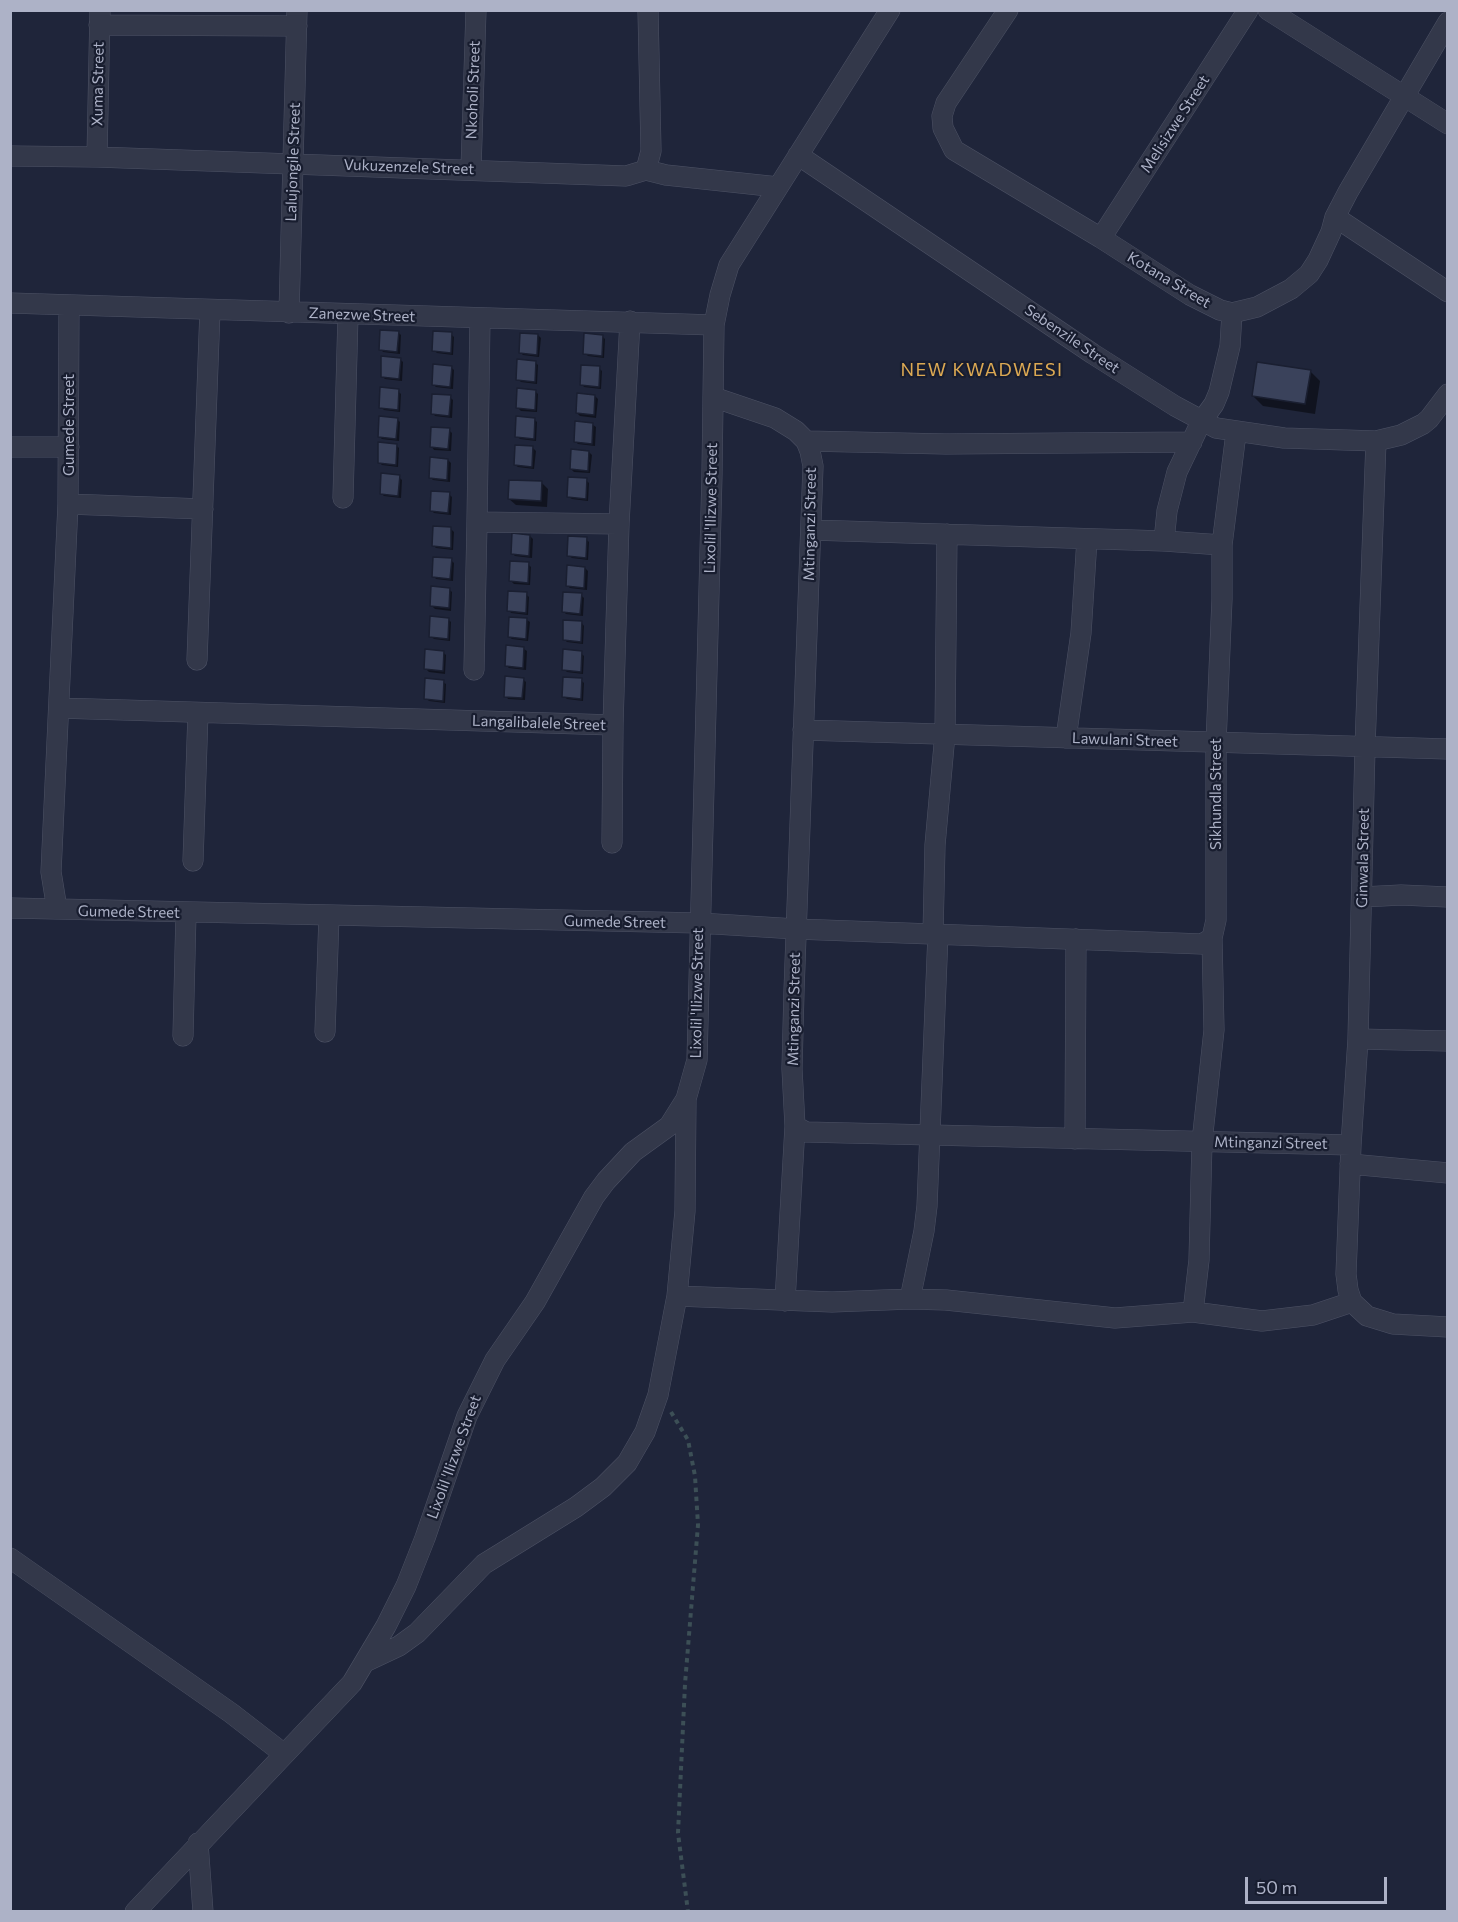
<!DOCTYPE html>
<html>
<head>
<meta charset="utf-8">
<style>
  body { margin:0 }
  #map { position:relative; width:1458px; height:1922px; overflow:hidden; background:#1f253a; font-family:Commissioner,sans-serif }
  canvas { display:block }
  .frame { position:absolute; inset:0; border:12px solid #adb2c7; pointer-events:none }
  .scale { position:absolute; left:1245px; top:1877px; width:142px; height:27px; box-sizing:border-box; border:3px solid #adb2c7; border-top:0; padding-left:8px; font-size:18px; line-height:21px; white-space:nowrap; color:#adb2c7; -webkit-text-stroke:4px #181d2f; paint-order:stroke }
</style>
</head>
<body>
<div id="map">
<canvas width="1458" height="1922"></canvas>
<div class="frame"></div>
<div class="scale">50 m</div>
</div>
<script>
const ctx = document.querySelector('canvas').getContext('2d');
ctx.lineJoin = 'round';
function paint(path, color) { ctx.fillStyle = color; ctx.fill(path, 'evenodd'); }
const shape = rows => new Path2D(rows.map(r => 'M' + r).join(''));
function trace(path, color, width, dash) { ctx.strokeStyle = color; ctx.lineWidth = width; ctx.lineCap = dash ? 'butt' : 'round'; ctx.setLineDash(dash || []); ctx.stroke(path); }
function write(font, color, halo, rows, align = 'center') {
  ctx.font = font + ' Commissioner,sans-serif'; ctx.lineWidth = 4.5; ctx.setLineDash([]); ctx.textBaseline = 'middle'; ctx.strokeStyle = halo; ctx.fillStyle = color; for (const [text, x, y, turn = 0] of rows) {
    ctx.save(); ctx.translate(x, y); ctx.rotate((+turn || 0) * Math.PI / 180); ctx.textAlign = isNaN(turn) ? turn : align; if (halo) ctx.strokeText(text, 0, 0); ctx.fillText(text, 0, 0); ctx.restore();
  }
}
const shadow = shape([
  [398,332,401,335,400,354,383,352,381,349],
  [451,334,454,337,453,355,437,353,434,350],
  [538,335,541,338,539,357,523,355,520,352],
  [602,336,605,339,604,358,588,356,585,353],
  [400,359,403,362,402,381,385,379,382,376],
  [535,362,538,365,537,384,521,382,518,379],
  [451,367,454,370,453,389,436,387,433,384],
  [599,368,602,371,601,389,584,387,582,384],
  [1310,371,1320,381,1315,414,1263,406,1253,396],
  [398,391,401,394,400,412,384,410,381,407],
  [535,391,538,394,537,412,521,411,518,408],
  [595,396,598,399,596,418,580,416,577,413],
  [450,397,453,400,452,418,435,416,433,413],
  [397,419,400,422,399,441,382,439,379,436],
  [534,419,537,422,536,441,520,439,517,436],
  [593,425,596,427,595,446,578,444,575,441],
  [449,430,452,433,451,451,434,450,432,447],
  [396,445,399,448,398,467,382,465,379,462],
  [533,448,536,451,534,469,518,467,515,465],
  [589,452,592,455,590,473,574,472,571,469],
  [448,460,451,463,450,482,433,480,430,477],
  [399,477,402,480,401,498,384,496,381,493],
  [586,480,589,483,588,501,572,499,569,497],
  [542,483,548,489,547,507,516,505,509,499],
  [449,494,452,497,451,515,434,513,432,511],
  [451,529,454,532,453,550,436,548,433,545],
  [530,536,533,539,532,558,515,556,512,553],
  [586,539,589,542,588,560,572,558,569,556],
  [451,560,454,563,453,581,436,579,434,576],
  [528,564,531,567,530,585,514,584,511,581],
  [585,568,588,571,587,590,570,588,567,585],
  [449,589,452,592,451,611,435,609,432,606],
  [526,594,529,597,528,615,511,613,509,610],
  [581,595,584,598,583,616,566,614,564,612],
  [448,619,451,622,450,641,434,639,431,636],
  [527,620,530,622,528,641,512,639,509,637],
  [582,623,584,626,583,644,567,642,564,639],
  [524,649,527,651,526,670,509,668,506,665],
  [443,652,446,655,445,674,429,672,426,669],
  [581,653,584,656,583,674,567,672,564,669],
  [523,679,526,682,525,700,508,699,506,696],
  [581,680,584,683,583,701,567,699,564,696],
  [443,682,446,684,445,703,429,701,426,698]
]);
const building = shape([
  [380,330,399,331,397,352,379,350,380,330],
  [433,331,452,332,451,353,432,351,433,331],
  [520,333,538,334,537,355,519,353,520,333],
  [584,333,603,335,602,356,583,354,584,333],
  [381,356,401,358,399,379,381,377,381,356],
  [517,359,536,361,535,382,516,380,517,359],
  [1257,362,1311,370,1305,404,1252,396,1257,362],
  [433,364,452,366,450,387,432,385,433,364],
  [581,365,600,366,599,387,580,385,581,365],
  [380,387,399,389,398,410,379,408,380,387],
  [517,388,536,390,535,410,516,408,517,388],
  [577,393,595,395,594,415,576,413,577,393],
  [432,394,451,395,449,416,431,414,432,394],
  [379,416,398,418,396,439,378,437,379,416],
  [516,416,535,418,534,439,515,437,516,416],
  [575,421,593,423,592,444,574,442,575,421],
  [431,427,450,428,448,449,430,447,431,427],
  [378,442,397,444,396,465,378,463,378,442],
  [515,445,533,446,532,467,514,465,515,445],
  [571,449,589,451,588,471,570,469,571,449],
  [430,457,448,459,447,480,429,478,430,457],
  [381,473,400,475,398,496,380,494,381,473],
  [568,477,587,478,586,499,567,497,568,477],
  [509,480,542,481,541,501,508,499,509,480],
  [431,491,450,492,448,513,430,511,431,491],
  [433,526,451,527,451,548,432,546,433,526],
  [512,533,530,535,529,556,511,554,512,533],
  [568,536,587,537,586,558,567,556,568,536],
  [433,557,452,558,450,579,432,577,433,557],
  [510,561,529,562,528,583,509,581,510,561],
  [567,565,585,567,584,588,566,586,567,565],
  [431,586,450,588,449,608,430,606,431,586],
  [508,591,527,592,526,613,507,611,508,591],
  [563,592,582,593,580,614,562,612,563,592],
  [430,616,449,618,448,639,429,637,430,616],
  [509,617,527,618,526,639,508,637,509,617],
  [563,620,582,621,581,642,563,640,563,620],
  [506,645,524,647,523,668,505,666,506,645],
  [425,649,444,651,443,671,424,669,425,649],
  [563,649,582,651,581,672,562,670,563,649],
  [505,676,524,678,522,698,504,697,505,676],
  [563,677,582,678,581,699,562,697,563,677],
  [425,678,444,680,443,701,424,699,425,678]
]);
const path = shape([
  [671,1412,688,1440,695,1476,698,1525,685,1684,678,1833,688,1912]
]);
const minor = shape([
  [1008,10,946,103,942,116,943,128,954,150,1101,238,1190,295,1220,310,1232,313,1257,307,1291,289,1309,274,1318,260,1331,232,1335,217,1348,192,1448,22],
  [1268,10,1448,124],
  [99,25,297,26],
  [798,155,1093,354,1175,406,1216,428,1284,438,1376,441,1401,435,1423,424,1429,419,1448,394],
  [10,156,97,157,626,176,646,170,651,151,648,10],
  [97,157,100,10],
  [471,169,476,10],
  [646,170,666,175,778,187],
  [1335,217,1448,292],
  [1101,238,1248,10],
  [10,303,714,325],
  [69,305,68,504,51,872,57,909,699,923,796,929,1202,944,1212,938,1216,920,1216,743,1222,599,1222,545,1164,541,811,530],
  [289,313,297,10],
  [480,318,477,522,619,524],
  [713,397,775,418,796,431,806,441,810,451,813,466,794,991,792,1069,795,1126,806,1132,1351,1145],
  [806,441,946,444,1192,442],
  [1376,441,1365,747,1358,1039,1351,1145,1346,1274,1348,1290,1352,1302,1367,1316,1393,1324,1448,1327],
  [10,447,69,447],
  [343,498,348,315],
  [68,504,203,509],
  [1164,541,1167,511,1177,472,1201,422,1214,404,1219,392,1230,346,1232,313],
  [1222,545,1236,433],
  [197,660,210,310],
  [474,670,477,522],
  [59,708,613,725,619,524,630,321],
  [803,730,1448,749],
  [1066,738,1081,633,1087,539],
  [612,843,613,725],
  [193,861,198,713],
  [1362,897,1401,895,1448,897],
  [10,908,57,909],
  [933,934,935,845,945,734,947,534],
  [325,1032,329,916],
  [183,1036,186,913],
  [1358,1039,1448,1041],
  [1075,1139,1076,939],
  [1350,1164,1448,1173],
  [677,1296,832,1302,910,1299,946,1300,1115,1318,1193,1312,1262,1321,1313,1315,1352,1302],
  [910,1299,924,1231,927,1206,938,934],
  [785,1301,795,1126],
  [1193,1312,1199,1260,1202,1142,1214,1030,1212,938],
  [10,1558,231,1713,284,1754],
  [365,1662,399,1646,417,1633,484,1564,576,1507,603,1487,627,1463,645,1432,658,1395,677,1296,685,1211,686,1099],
  [198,1843,203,1912],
  [135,1912,352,1683,386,1626,406,1586,425,1538,467,1416,495,1360,535,1302,594,1197,606,1181,633,1152,669,1126,686,1099,697,1060,712,474,714,325,720,295,729,265,890,10]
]);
const streetNames = [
  ["Xuma Street",98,84,-89],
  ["Nkoholi Street",473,90,-88],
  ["Melisizwe Street",1175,124,-57],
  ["Lalujongile Street",293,162,-88],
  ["Vukuzenzele Street",409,167,2],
  ["Kotana Street",1169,280,31],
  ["Zanezwe Street",362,315,2],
  ["Sebenzile Street",1072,339,34],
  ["Gumede Street",69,425,-90],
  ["Lixolil 'Ilizwe Street",711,508,-89],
  ["Mtinganzi Street",810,524,-89],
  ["Langalibalele Street",539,723,2],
  ["Lawulani Street",1125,740,2],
  ["Sikhundla Street",1216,794,-90],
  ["Ginwala Street",1363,858,-89],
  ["Gumede Street",129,912,1],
  ["Gumede Street",615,922,1],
  ["Lixolil 'Ilizwe Street",697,993,-89],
  ["Mtinganzi Street",794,1009,-89],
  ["Mtinganzi Street",1271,1143,1],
  ["Lixolil 'Ilizwe Street",454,1457,-70]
];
const quarterNames = [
  ["NEW KWADWESI",982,370]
];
paint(shadow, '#0007');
paint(building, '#3a425b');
trace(building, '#1a1f31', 1.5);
trace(minor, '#4d5265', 21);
trace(path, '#3c4f56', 4, [4.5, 4.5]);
trace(minor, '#33384a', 20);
write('15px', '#adb2c7', '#181d2f', streetNames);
ctx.letterSpacing = '1.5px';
write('18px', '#dca953', '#181d2f', quarterNames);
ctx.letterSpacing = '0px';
</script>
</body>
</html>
